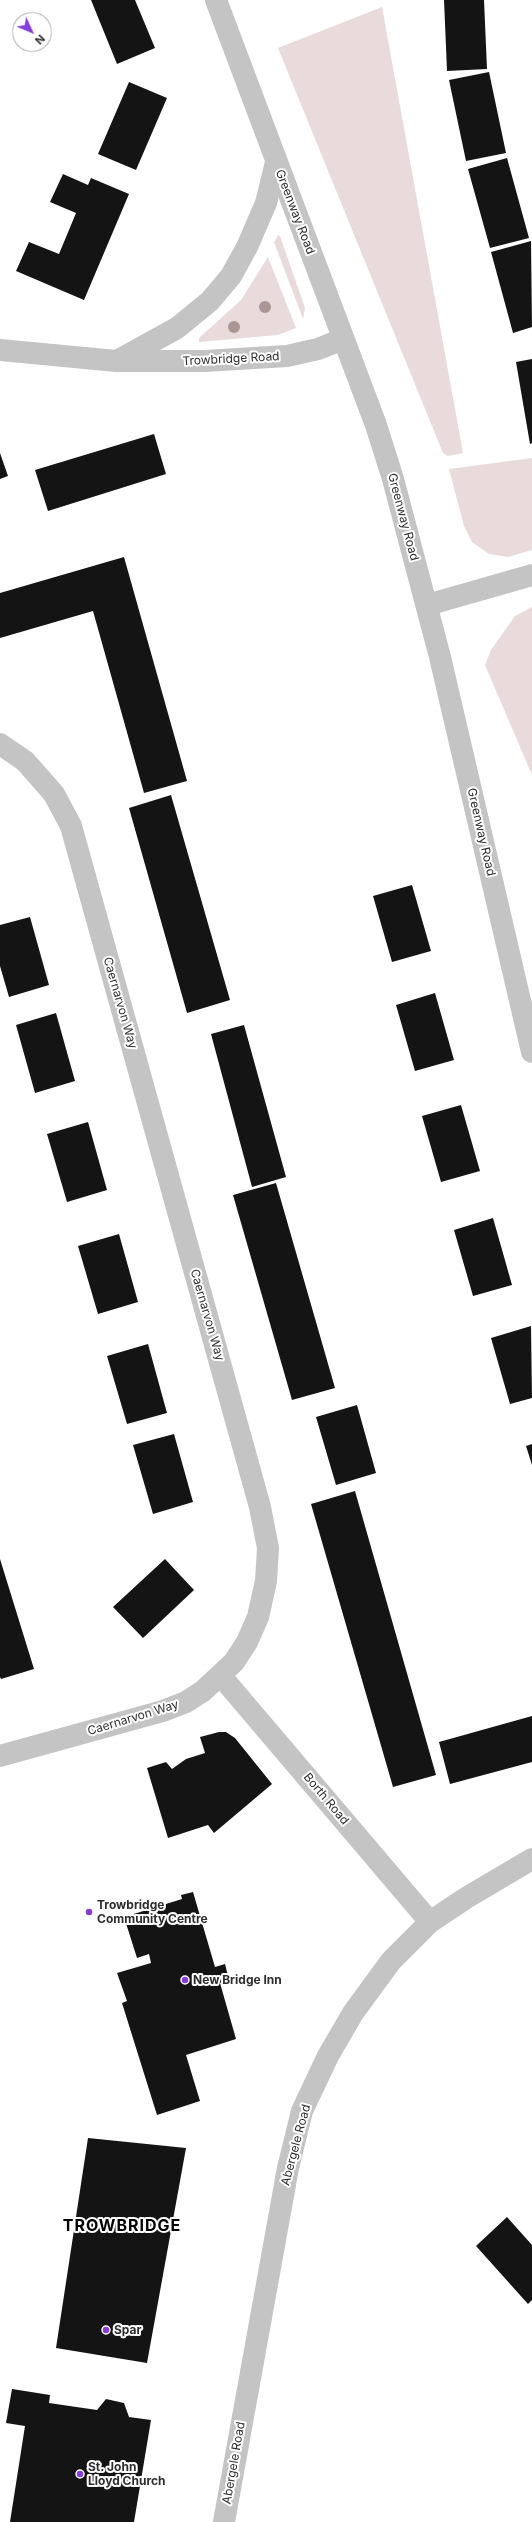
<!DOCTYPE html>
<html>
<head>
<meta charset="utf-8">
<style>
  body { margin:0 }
  #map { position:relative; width:532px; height:2522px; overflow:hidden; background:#fff; font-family:Inter,sans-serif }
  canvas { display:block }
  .north { position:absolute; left:12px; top:12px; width:40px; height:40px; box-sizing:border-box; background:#fff; border:1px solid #ababab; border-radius:50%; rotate:134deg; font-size:11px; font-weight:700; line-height:16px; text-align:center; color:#2d2d2d }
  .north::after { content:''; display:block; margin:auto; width:14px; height:18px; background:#863dd5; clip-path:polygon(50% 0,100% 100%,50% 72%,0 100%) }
</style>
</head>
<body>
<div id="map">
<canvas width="532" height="2522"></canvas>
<div class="north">N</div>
</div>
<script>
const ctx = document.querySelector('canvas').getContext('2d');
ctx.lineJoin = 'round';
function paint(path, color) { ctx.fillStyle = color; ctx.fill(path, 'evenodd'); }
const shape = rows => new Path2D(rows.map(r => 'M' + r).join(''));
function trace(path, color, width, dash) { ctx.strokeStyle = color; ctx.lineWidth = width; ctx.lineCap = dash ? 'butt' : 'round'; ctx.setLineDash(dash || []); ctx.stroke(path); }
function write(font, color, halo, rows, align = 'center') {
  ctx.font = font + ' Inter,sans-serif'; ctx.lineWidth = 4; ctx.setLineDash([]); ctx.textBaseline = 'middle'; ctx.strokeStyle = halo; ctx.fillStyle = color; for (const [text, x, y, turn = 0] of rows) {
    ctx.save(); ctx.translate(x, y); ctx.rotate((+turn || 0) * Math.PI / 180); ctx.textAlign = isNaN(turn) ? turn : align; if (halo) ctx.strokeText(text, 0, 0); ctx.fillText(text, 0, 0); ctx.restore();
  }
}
const green = shape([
  [382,7,463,453,448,456,443,453,278,48],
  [278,235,280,236,305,308,303,319,274,242],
  [268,257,296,328,278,335,199,342,199,338,241,300],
  [532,458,532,550,508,557,489,554,472,542,464,526,449,469],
  [532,607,532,775,485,665,491,650,515,616]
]);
const building = shape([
  [91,0,135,0,155,48,117,64],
  [444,0,484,0,487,69,447,71],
  [489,72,506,153,466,161,449,80],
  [129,82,167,98,136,170,98,154],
  [507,158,529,238,490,248,468,169],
  [63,174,88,185,91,178,129,194,84,300,16,271,29,242,59,254,76,213,50,202],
  [531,241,532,327,513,333,491,252],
  [532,359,532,443,530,444,516,362],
  [154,434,166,474,48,511,35,470],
  [0,453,8,476,0,479],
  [124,557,187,781,144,793,93,611,0,638,0,593],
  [171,795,230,1000,187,1013,129,808],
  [412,885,431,951,392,962,373,896],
  [30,917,49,985,9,997,0,966,0,925],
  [435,993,454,1060,415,1071,396,1005],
  [56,1013,75,1081,35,1093,16,1025],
  [244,1025,286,1177,252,1187,211,1034],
  [461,1105,480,1171,441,1182,422,1116],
  [88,1122,107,1190,67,1202,47,1134],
  [276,1183,335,1388,292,1400,233,1195],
  [493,1218,512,1285,473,1296,454,1230],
  [119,1234,138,1302,98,1314,78,1246],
  [531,1326,532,1398,510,1404,491,1338],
  [148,1344,167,1413,127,1424,107,1356],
  [357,1405,376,1473,336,1485,316,1417],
  [174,1434,193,1502,153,1514,133,1445],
  [532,1444,532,1465,526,1446],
  [355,1491,436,1775,393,1787,311,1504],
  [0,1559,34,1669,1,1679,0,1677],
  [165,1559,194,1590,143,1638,113,1607],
  [532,1716,532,1762,450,1784,439,1742],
  [219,1732,226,1732,235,1738,272,1784,214,1833,208,1825,168,1838,147,1768,166,1762,172,1769,186,1759,205,1753,200,1737],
  [193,1892,215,1967,225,1964,229,1980,220,1983,236,2039,186,2055,200,2101,157,2115,122,2003,127,2001,117,1973,151,1963,149,1954,137,1958,124,1917,182,1899,181,1895],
  [88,2138,186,2148,147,2363,56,2348],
  [507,2217,532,2245,532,2300,528,2304,476,2246],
  [12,2389,50,2395,49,2403,97,2410,106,2399,124,2403,129,2417,151,2420,134,2522,10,2522,25,2426,6,2423]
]);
const minor = shape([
  [0,350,116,361,205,361,287,356,318,349,343,339],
  [117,361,177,328,210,301,231,276,247,247,266,203,276,162],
  [427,605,532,575],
  [0,744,25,761,54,794,71,826,260,1507,268,1548,266,1581,258,1617,247,1642,234,1662,203,1691,186,1702,163,1711,0,1756],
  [221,1676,430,1922],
  [224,2522,288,2168,302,2111,328,2056,353,2013,391,1961,430,1922,466,1898,532,1859]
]);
const tertiary = shape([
  [216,0,376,425,393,479,440,657,532,1052]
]);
const trees = [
  [265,307],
  [234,327]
];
const markers = [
  [89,1912,4,"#863dd5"],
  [185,1980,4,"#863dd5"],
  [106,2330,4,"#863dd5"],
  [80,2474,4,"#863dd5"]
];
const streetNames = [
  ["Greenway Road",295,212,69],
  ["Trowbridge Road",231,359,-3],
  ["Greenway Road",403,517,75],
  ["Greenway Road",481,832,77],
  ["Caernarvon Way",120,1003,74],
  ["Caernarvon Way",207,1315,74],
  ["Caernarvon Way",133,1718,-17],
  ["Borth Road",326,1799,50],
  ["Abergele Road",296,2145,-75],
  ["Abergele Road",234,2463,-80]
];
const poiNames = [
  ["Trowbridge",97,1905],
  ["Community Centre",97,1919],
  ["New Bridge Inn",193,1980],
  ["Spar",114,2330],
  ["St. John",88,2467],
  ["Lloyd Church",88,2481]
];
const districtNames = [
  ["TROWBRIDGE",122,2226]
];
paint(green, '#e9dbdb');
paint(building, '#141414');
trace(minor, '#c4c4c4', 22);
trace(tertiary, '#c4c4c4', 22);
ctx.fillStyle = '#aa9695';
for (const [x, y] of trees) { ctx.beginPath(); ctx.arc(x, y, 6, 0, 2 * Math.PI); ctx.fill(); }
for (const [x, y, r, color] of markers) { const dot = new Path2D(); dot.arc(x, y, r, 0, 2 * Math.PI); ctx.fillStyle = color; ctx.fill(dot); trace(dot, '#fff', 1.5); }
write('12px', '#2d2d2d', '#fff', streetNames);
write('bold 12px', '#2d2d2d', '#fff', poiNames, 'left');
ctx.letterSpacing = '1px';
write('bold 16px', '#000', '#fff', districtNames);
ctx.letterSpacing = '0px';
</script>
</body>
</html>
